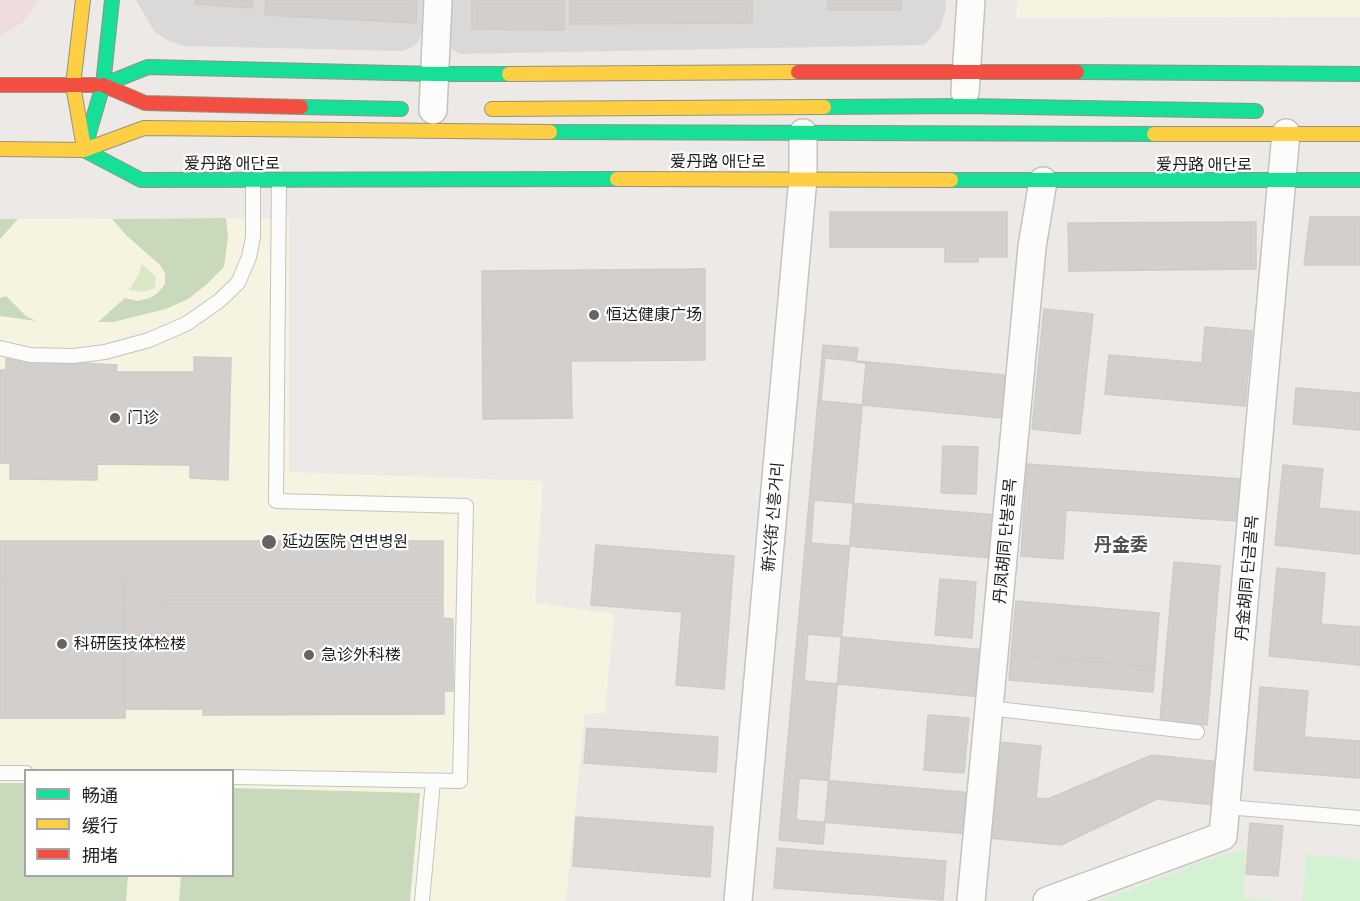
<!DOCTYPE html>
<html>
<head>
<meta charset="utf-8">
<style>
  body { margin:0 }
  #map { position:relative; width:1360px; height:901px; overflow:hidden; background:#ece9e6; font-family:Barlow,"Noto Sans SC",sans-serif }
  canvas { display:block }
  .legend { position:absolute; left:24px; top:769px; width:210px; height:108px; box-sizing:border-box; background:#fff; border:2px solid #a5a5a5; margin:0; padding:8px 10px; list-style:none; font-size:18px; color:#1d1d1d }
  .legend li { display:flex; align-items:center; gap:12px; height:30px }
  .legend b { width:30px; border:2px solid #a5a5a5 }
</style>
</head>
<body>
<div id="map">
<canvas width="1360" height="901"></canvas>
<ul class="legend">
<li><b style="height:8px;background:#16e098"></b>畅通</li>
<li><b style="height:8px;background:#ffcf43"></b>缓行</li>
<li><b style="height:8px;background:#f24e42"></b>拥堵</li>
</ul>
</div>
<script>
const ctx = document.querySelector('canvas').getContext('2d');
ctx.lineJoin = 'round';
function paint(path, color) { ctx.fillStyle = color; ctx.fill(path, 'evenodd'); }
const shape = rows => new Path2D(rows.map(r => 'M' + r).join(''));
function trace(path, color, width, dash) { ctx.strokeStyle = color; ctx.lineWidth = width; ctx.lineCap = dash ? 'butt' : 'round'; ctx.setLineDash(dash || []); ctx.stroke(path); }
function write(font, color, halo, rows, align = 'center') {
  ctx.font = font + ' Barlow,"Noto Sans SC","Noto Sans KR",sans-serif'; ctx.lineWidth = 4.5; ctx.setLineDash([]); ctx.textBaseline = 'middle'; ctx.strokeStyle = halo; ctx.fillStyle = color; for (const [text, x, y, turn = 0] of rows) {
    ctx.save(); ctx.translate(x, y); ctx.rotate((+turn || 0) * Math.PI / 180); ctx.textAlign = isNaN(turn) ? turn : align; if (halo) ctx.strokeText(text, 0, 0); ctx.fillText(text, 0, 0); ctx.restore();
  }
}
const residential = shape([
  [136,0,424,0,422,32,418,42,410,48,402,51,184,46,169,41,154,31],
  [448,0,946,0,945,12,940,28,924,45,460,54,453,50,449,43]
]);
const commercial = shape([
  [0,0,40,0,22,23,0,36]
]);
const education = shape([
  [1017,0,1360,0,1360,17,1016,18],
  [289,218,289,472,543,481,535,603,614,614,605,713,585,714,566,901,0,901,0,219],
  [26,770,232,770,232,876,26,876]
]);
const grass = shape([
  [142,264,156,277,155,288,143,292,129,290,138,276]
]);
const forest = shape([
  [226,218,228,237,224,267,207,284,188,299,166,309,113,322,98,322,125,298,138,301,150,298,158,293,165,284,165,273,160,265,127,236,112,219],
  [0,219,18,219,0,239],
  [6,296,26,316,36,321,0,316,0,298],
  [0,783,25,783,26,876,128,876,126,901,0,901],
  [233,788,420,793,410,901,179,901,181,876,232,876]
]);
const park = shape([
  [1245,849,1244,898,1277,901,1102,901,1206,860],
  [1306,854,1360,860,1360,901,1303,901]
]);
const building = shape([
  [196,0,253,0,252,8,195,4,196,0],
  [266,0,417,0,416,23,265,15,266,0],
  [472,0,564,0,564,30,472,29,472,0],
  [570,0,752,0,752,23,570,24,570,0],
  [828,0,901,0,901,10,828,10,828,0],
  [830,212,1007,212,1007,257,978,257,978,262,945,262,945,247,830,247,830,212],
  [1310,217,1360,217,1360,265,1304,265,1310,217],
  [1256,222,1256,269,1069,271,1068,223,1256,222],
  [705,269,705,360,571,361,572,418,483,419,482,271,705,269],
  [1044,309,1093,314,1080,434,1032,429,1044,309],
  [1205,327,1252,331,1245,406,1105,394,1109,355,1202,363,1205,327],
  [823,345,858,348,856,362,866,363,823,844,779,840,823,345],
  [194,357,231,358,228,480,190,478,190,465,97,464,97,480,10,479,10,463,0,463,0,370,6,370,6,359,117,365,116,372,194,372,194,357],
  [825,358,1005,375,1001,418,821,401,825,358],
  [1296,388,1360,393,1360,430,1293,424,1296,388],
  [943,446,978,447,976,494,941,493,943,446],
  [1027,464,1241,479,1238,521,1066,510,1063,559,1021,556,1027,464],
  [1283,465,1323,469,1319,508,1360,512,1360,554,1275,545,1283,465],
  [814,500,997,515,993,558,811,543,814,500],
  [0,541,443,541,443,600,166,600,166,709,125,709,124,578,0,578,0,541],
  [596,545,734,556,724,689,676,685,682,612,591,605,596,545],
  [1174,562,1220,566,1207,725,1160,721,1174,562],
  [1277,568,1325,573,1321,624,1360,627,1360,665,1269,656,1277,568],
  [0,578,124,578,125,718,0,718,0,578],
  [940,579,976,582,972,638,935,635,940,579],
  [166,600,443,600,443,618,453,619,453,691,444,691,444,714,203,715,203,709,166,709,166,600],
  [1016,601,1159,613,1155,667,1011,655,1016,601],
  [808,634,986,650,982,697,804,681,808,634],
  [1011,655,1155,667,1153,692,1009,680,1011,655],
  [1260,687,1308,691,1304,737,1360,741,1360,778,1254,770,1260,687],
  [928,715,969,718,964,773,924,770,928,715],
  [587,728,718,737,716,772,584,763,587,728],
  [999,742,1041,746,1036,798,1048,799,1152,755,1220,762,1215,805,1157,799,1061,845,989,838,999,742],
  [799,778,974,793,971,834,796,820,799,778],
  [576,817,713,827,710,877,573,866,576,817],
  [1250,823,1283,826,1278,876,1246,874,1250,823],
  [777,848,946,861,943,900,774,888,777,848]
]);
const lane = shape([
  [0,348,30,355,73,356,105,352,149,340,186,324,219,301,238,283,249,257,253,237,253,181],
  [989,708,1197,732],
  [0,773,26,773],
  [232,777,460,781,466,506,276,501,279,180],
  [1226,807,1360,818],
  [422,901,433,781]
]);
const street = shape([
  [965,92,971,0],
  [433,110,438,0],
  [738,901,803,178,803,133],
  [971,901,1032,247,1043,181],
  [1047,901,1223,836,1286,133]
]);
const fast = shape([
  [1077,72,1360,74],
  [103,85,148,67,435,74,509,74],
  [301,107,401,109],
  [824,107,964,106,1256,111],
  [550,132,1154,134],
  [84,150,141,180,617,179],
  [84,150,103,85,112,0],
  [951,180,1360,180]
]);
const slow = shape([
  [83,0,73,85,83,142],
  [509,74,798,72],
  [492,109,824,107],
  [1154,134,1360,134],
  [0,149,84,150],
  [84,150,144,128,550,132],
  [617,179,951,180]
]);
const jam = shape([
  [798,72,1077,72],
  [0,85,95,85],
  [103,85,145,103,301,107]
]);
const markers = [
  [594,315,6,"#656463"],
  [115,418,6,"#656463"],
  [269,542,8,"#656463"],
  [62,644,6,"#656463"],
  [309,655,6,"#656463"]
];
const streetNames = [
  ["爱丹路 애단로",718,162],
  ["爱丹路 애단로",232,164],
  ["爱丹路 애단로",1204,165],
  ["新兴街 신흥거리",773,517,-85],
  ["丹凤胡同 단봉골목",1005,541,-85],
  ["丹金胡同 단금골목",1247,578,-85]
];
const poiNames = [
  ["恒达健康广场",606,315],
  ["门诊",127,418],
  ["延边医院 연변병원",282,542],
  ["科研医技体检楼",74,644],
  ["急诊外科楼",321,655]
];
const neighbourhoodNames = [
  ["丹金委",1121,545]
];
paint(residential, '#dbd9d7');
paint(commercial, '#eedddc');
paint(education, '#f6f3e1');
paint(grass, '#dae8c6');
paint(forest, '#c8d9bc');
paint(park, '#d5f1d3');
paint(building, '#d2cfcd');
trace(building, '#cfcbc8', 1.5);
trace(lane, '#c4c3c2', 16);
trace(street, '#c4c3c2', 30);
trace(fast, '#94947f', 16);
trace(slow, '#94947f', 16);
trace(jam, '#94947f', 16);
trace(lane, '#fcfcfb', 14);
trace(street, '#fcfcfb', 27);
trace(fast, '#16e098', 14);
trace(slow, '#ffcf43', 14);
trace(jam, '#f24e42', 14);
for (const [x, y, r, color] of markers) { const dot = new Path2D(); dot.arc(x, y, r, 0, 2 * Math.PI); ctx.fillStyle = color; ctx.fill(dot); trace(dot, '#fff', 2); }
write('16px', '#1d1d1d', '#fff', streetNames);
write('16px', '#1d1d1d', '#fff', poiNames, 'left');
write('bold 18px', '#505050', '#fff', neighbourhoodNames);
</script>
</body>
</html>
